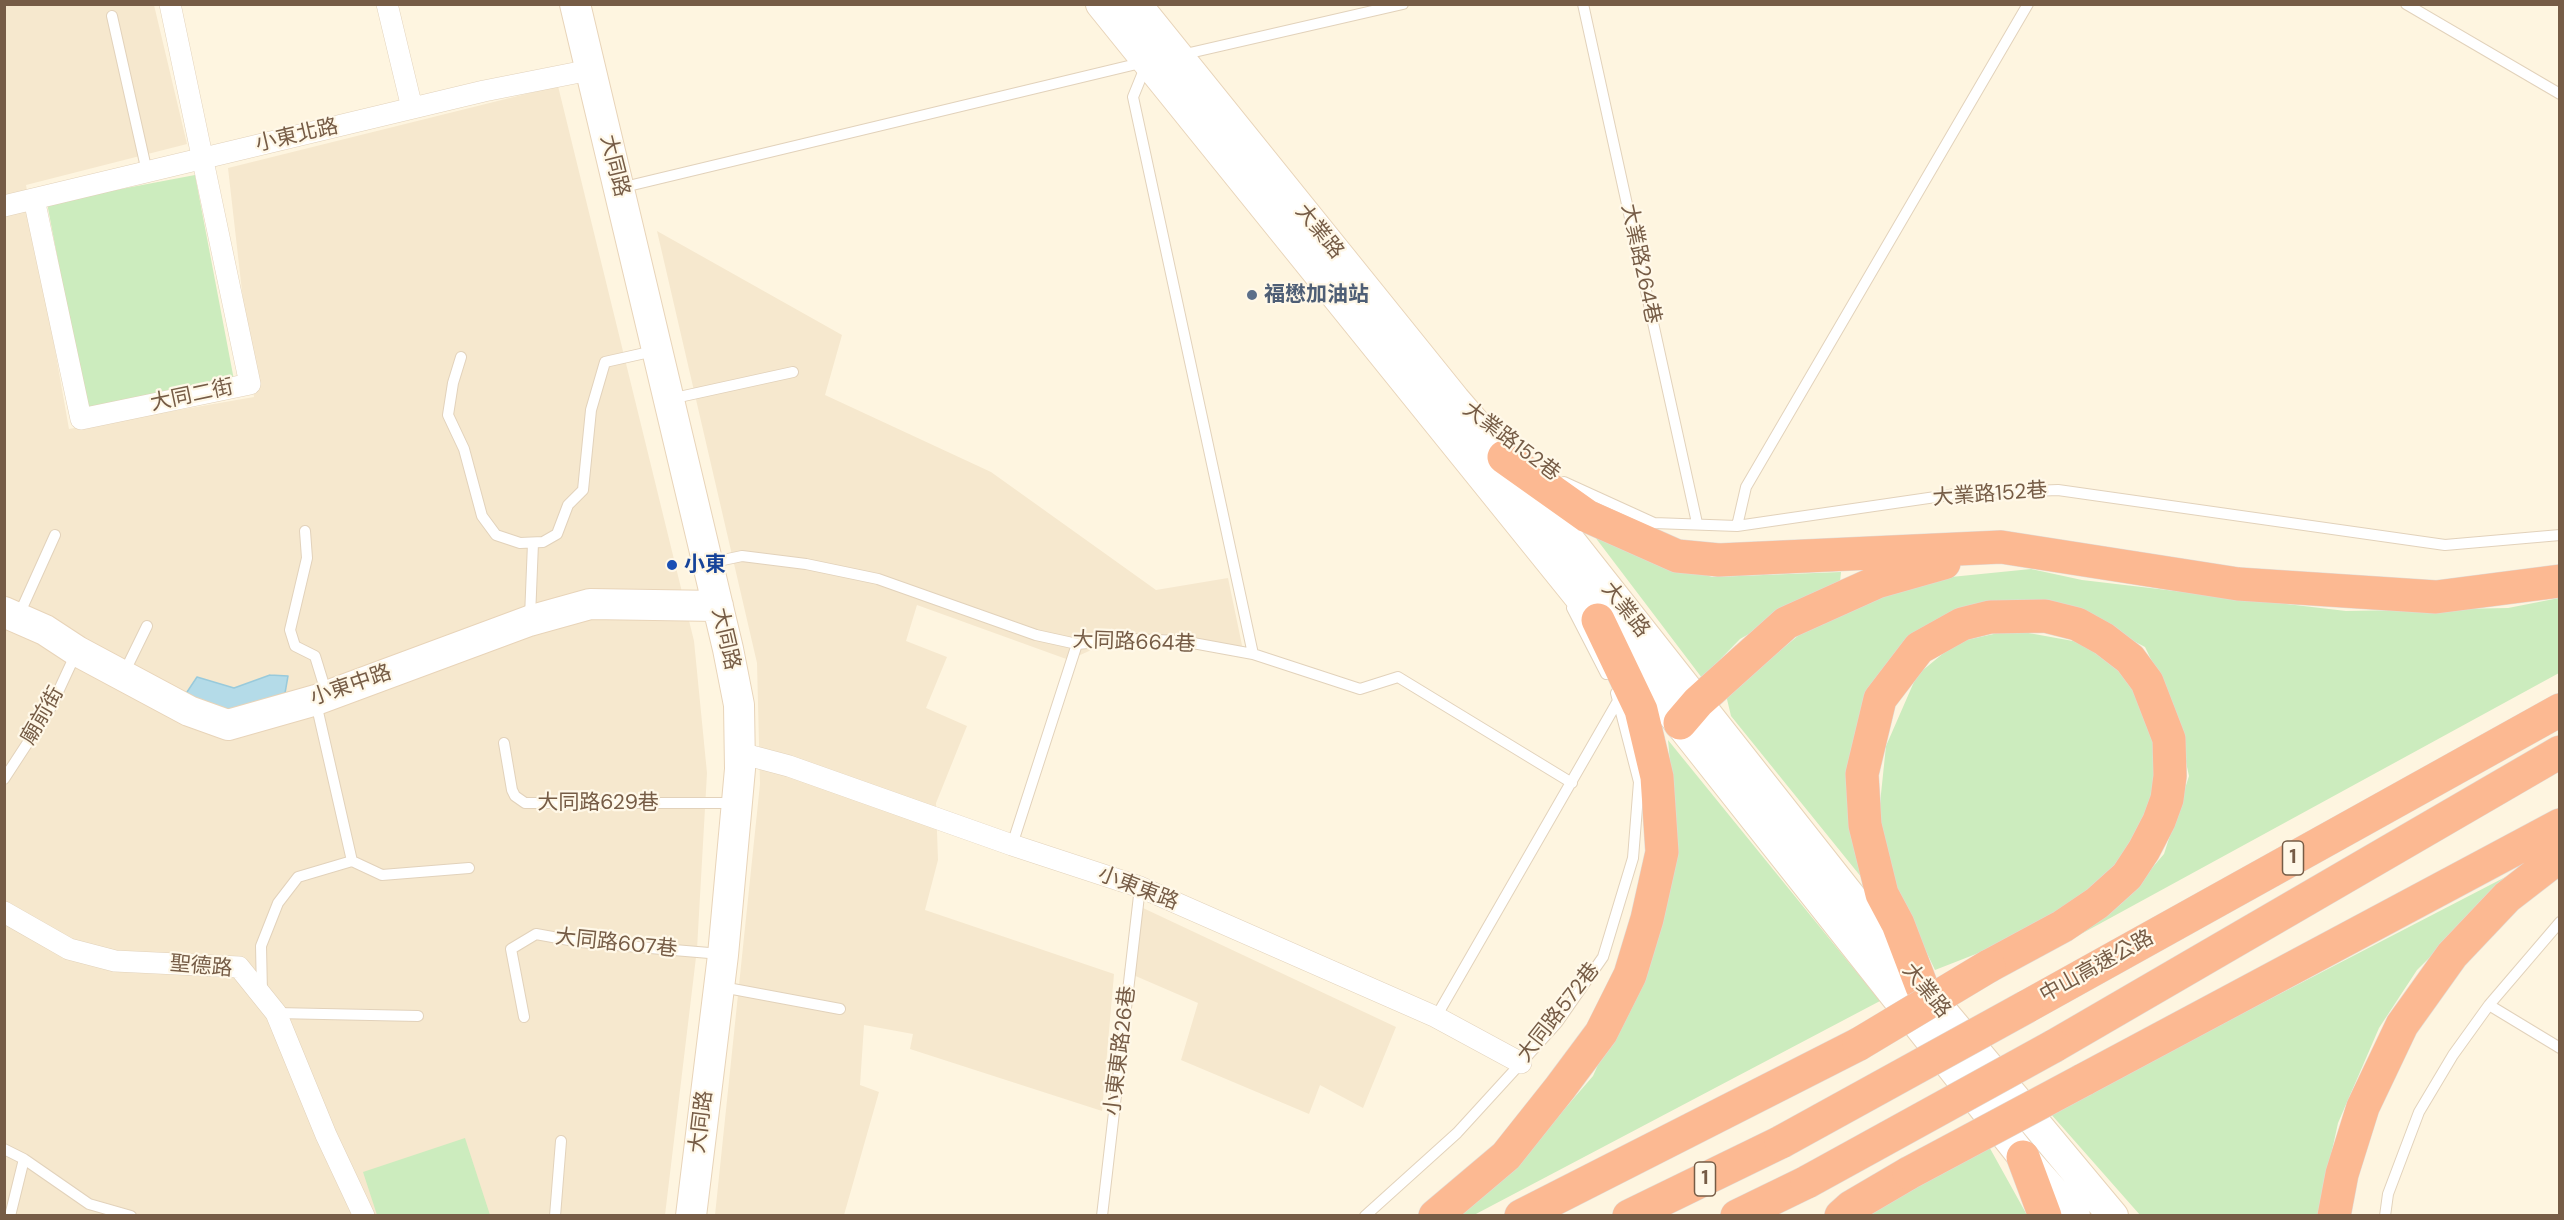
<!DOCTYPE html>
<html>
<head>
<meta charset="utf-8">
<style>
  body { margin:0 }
  #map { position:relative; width:2564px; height:1220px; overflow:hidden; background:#fef5e0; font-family:"DM Sans",sans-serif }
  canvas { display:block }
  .frame { position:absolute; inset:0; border:6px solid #765c46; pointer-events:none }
</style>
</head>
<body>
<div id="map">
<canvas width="2564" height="1220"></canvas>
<div class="frame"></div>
</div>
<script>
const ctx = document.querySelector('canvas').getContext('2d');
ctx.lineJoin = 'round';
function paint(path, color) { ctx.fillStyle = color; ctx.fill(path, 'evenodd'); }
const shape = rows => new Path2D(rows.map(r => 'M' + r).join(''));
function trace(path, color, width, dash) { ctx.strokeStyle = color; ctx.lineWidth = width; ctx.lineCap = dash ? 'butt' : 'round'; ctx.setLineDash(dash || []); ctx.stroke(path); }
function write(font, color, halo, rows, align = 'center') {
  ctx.font = font + ' "DM Sans","Noto Sans TC",sans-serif'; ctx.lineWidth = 4.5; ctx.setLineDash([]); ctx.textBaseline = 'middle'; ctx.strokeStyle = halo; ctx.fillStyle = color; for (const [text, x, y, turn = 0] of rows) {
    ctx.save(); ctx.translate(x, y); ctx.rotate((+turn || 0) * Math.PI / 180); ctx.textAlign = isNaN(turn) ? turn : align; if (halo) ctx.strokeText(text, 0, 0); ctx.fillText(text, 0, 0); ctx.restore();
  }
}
const residential = shape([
  [6,5,154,5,187,144,26,185,69,429,254,397,228,168,558,86,694,641,707,773,697,949,665,1215,5,1216],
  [657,231,842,335,825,395,991,472,1156,590,1228,578,1243,650,1116,639,1069,660,917,605,906,641,947,657,926,708,967,726,936,803,938,860,925,910,1114,974,1102,1111,910,1049,913,1034,864,1025,860,1085,879,1092,844,1215,715,1215,760,784,757,663],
  [1143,908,1396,1027,1363,1108,1320,1085,1309,1114,1181,1060,1198,1003,1124,971]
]);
const green = shape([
  [195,175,234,380,86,408,47,203],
  [1595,537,1712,577,1841,572,1840,582,1740,639,1702,678],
  [2031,569,2082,580,2346,611,2508,608,2559,598,2559,673,2070,940,2121,904,2164,854,2189,776,2174,707,2145,647,2082,614,2006,606,1878,676,1866,883,1731,716,1726,695,1799,635,1853,605,1921,580],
  [2012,630,2084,643,2136,684,2162,746,2147,815,2115,874,2022,936,1935,970,1890,876,1879,813,1886,746,1917,675,1957,642],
  [1668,740,1880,1001,1474,1215,1458,1216,1523,1157,1593,1076,1643,964,1675,818],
  [2517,871,2417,970,2379,1028,2338,1123,2318,1215,2140,1215,2050,1113],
  [465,1138,490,1215,377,1215,363,1172],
  [1987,1143,2027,1215,1853,1216]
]);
const water = shape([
  [270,675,288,676,285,693,232,710,183,698,197,677,234,688,270,675]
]);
const lane = shape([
  [1583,4,1697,523],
  [2406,4,2560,94],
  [112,16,147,172],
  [1181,55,1403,4],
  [1146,65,1133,97,1253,654],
  [620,188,1145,62],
  [461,357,453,383,448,415,464,449,482,516,496,535,520,543,543,542,557,534,568,505,583,490,591,410,605,362,654,351],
  [670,399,793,372],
  [1564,482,1654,523,1737,526,1956,494,2058,490,2445,545,2560,535],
  [1737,526,1746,487,2028,4],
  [305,531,307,558,290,630,295,646,315,656,327,695],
  [709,563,742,556,806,564,878,579,1036,635,1077,644,1129,639,1182,641,1253,654,1360,689,1398,677,1572,783],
  [1572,608,1606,674],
  [18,617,55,535],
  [530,617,533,543],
  [124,673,147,626],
  [316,703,352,861],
  [504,743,512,790,515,796,525,803,734,803],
  [4,779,51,707,77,651],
  [1012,845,1077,644],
  [352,861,382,875,469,868],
  [722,987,840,1009],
  [262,993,261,946,278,903,298,877,352,861],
  [2489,1005,2560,1048],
  [276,1013,418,1016],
  [524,1017,511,949,536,934,580,942,721,954],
  [1436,1017,1619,699],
  [4,1149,24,1159,89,1204,131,1216],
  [10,1216,24,1159],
  [555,1216,561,1141],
  [1102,1216,1140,887],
  [1365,1216,1457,1133,1521,1063,1557,1023,1603,957,1633,858,1639,782,1616,693],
  [2385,1216,2388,1194,2419,1112,2453,1055,2489,1005,2560,922]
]);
const street = shape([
  [387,4,412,108],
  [34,199,81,419,250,384,170,4],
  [4,206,484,91,590,70],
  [740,753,789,766,1012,845,1140,887,1436,1017,1521,1063],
  [4,912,69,949,115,961,239,967,276,1013,326,1135,364,1216]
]);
const secondary = shape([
  [575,4,728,649,739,705,740,769,723,955,691,1216],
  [1101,4,1598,620,2023,1157,2075,1216],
  [1136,4,1455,400,1504,457,1922,987,2113,1216],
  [4,612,45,630,77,651,189,711,228,725,316,700,529,621,590,604,718,606]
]);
const highway = shape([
  [1504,457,1587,516,1677,556,1719,560,2001,547,2238,584,2436,597,2560,581],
  [1680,723,1698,702,1786,623,1877,582,1944,563],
  [1922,987,1898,924,1882,894,1865,825,1862,774,1880,699,1919,648,1962,624,1990,617,2045,616,2077,624,2104,639,2130,659,2147,682,2169,739,2170,776,2167,799,2159,821,2144,850,2127,876,2097,903,2063,926,1989,966],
  [2026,1007,2560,710],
  [2054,1046,2560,752],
  [2083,1080,2560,825],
  [2023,1157,2045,1216],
  [1435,1216,1506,1156,1560,1088,1601,1033,1630,975,1647,919,1662,852,1657,777,1641,710,1598,620],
  [1521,1216,1859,1044],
  [1629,1216,1781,1142],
  [1737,1216,1807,1182],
  [1841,1216,1851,1207,1909,1173],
  [2334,1216,2342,1174,2363,1107,2402,1025,2452,955,2507,897,2560,856]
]);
const highwayBridge = shape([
  [1859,1044,1989,966],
  [1781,1142,2026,1007],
  [1909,1173,2083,1080],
  [1807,1182,2054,1046]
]);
const markers = [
  [1252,295,6,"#5c6f8a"],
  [672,565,6,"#1a4fb4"]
];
const shields = [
  [2293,858,21],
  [1705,1179,21]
];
const shieldNames = [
  ["1",2293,858],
  ["1",1705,1179]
];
const streetNames = [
  ["小東北路",297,136,-13],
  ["大同路",614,166,76],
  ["大業路",1319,232,51],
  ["大業路264巷",1640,264,78],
  ["大同二街",192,396,-12],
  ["大業路152巷",1511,442,37],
  ["大業路152巷",1990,495,-4],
  ["大業路",1625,610,52],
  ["大同路",725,639,77],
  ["大同路664巷",1134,643,2],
  ["小東中路",351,686,-19],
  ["廟前街",43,716,-60],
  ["大同路629巷",598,803],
  ["小東東路",1138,889,21],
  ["大同路607巷",616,944,6],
  ["聖德路",201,967,5],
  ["中山高速公路",2097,967,-29],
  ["大業路",1926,991,51],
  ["大同路572巷",1559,1013,-52],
  ["小東東路26巷",1121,1051,-83],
  ["大同路",702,1122,-83]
];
const serviceNames = [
  ["福懋加油站",1264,295]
];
const transitNames = [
  ["小東",684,565]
];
paint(residential, '#f6e8ce');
paint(green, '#ccecbe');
paint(water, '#b4dbe8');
trace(water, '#99cadb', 1.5);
trace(lane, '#e2d2bb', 12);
trace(street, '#e2d2bb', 22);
trace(secondary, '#e8d4b9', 32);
trace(highway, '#e1dbd6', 34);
trace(lane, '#fff', 10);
trace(street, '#fff', 21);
trace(secondary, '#fff', 30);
trace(highway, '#fcb992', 33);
trace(highwayBridge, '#e1dbd6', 34, []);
trace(highwayBridge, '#fcb992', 33);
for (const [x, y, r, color] of markers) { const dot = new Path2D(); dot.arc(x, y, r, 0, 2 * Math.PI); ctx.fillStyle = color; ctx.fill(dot); trace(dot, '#fff8e8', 2); }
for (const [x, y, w] of shields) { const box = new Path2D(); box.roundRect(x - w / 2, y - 17, w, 34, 4.5); ctx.fillStyle = '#fff8e8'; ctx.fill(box); trace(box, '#765c46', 1.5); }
write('bold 20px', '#765c46', null, shieldNames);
write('21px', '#765c46', '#fff8e8', streetNames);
write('bold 21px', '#4e5e75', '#fff8e8', serviceNames, 'left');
write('bold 21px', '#164399', '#fff8e8', transitNames, 'left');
</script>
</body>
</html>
